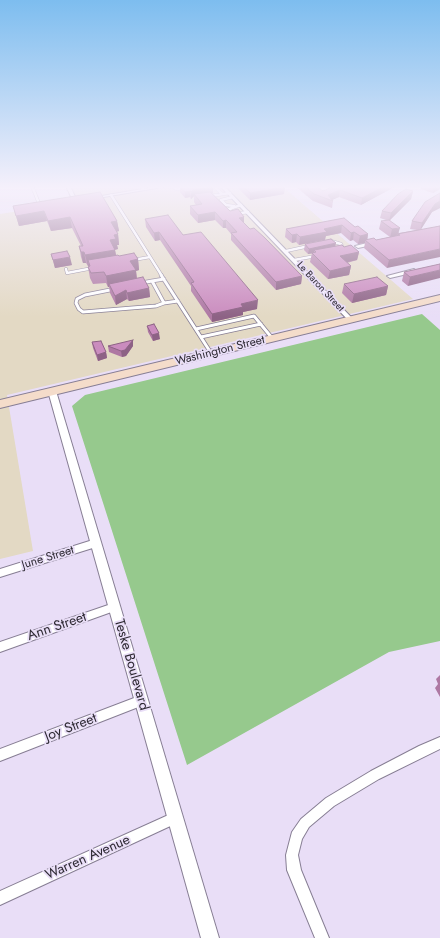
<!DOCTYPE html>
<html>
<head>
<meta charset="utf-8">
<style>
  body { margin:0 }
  canvas { display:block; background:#e9def7 }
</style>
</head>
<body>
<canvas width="440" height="938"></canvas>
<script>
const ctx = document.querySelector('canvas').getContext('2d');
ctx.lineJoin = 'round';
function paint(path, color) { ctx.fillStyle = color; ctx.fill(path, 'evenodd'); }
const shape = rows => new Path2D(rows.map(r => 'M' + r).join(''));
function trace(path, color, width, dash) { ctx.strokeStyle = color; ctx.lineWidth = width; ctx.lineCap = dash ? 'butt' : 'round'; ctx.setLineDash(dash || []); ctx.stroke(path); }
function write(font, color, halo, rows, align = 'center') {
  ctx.font = font + ' Jost,sans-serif'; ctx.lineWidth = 3.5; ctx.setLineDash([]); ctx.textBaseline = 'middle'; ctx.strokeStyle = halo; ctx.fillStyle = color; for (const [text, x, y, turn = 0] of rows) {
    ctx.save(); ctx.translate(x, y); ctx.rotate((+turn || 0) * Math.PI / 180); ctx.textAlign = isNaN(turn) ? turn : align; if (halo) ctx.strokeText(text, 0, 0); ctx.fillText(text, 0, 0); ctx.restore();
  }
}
const industrial = shape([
  [69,186,282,186,413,299,7,395,33,551,0,559,0,214,76,202]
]);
const green = shape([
  [422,314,440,330,440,641,389,652,187,765,72,406,85,395]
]);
const serviceFar1 = shape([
  [32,186,40,206],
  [140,186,143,189],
  [170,186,177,189,185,189],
  [214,186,222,194],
  [111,195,162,276],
  [210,196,230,193],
  [233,197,221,200,226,205,234,206],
  [241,205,229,209,235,214,248,212],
  [331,241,341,244,343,248],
  [286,251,309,246],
  [133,260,150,257],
  [294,260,316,256],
  [66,269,67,273,93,268]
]);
const service = shape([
  [161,275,211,353],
  [164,279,152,281,164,303,178,301],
  [141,283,152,281],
  [115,289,85,295,77,299,76,303,79,309,83,312,156,306,164,303],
  [196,329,254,316,272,338],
  [201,337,261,324]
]);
const minor = shape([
  [66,186,70,186,77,201,73,201,66,186],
  [160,186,168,186,92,199,90,198,160,186],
  [220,186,224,186,352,318,352,320,348,320,220,186],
  [375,241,377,242,377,244,358,248,355,246,375,241],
  [414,269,417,271,416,272,390,278,387,276,414,269],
  [96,539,99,540,100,543,99,546,0,577,0,569,96,539],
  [114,603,117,604,119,607,117,610,0,652,0,642,114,603],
  [142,695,146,696,147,700,146,704,0,761,0,749,142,695],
  [440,737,440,749,379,779,334,806,309,827,302,839,298,855,301,870,329,938,315,938,287,870,286,855,292,832,301,819,326,798,371,771,419,746,440,737],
  [175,812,179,814,181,818,179,822,0,905,0,891,175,812]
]);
const tertiary = shape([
  [52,388,56,391,219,938,201,938,48,391,52,388]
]);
const secondary = shape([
  [440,295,440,301,0,408,0,400,440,295]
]);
const wall = shape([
  [180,186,213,187,213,193,212,193,230,211,244,217,244,223,250,229,302,276,301,284,276,290,231,240,231,234,226,228,223,228,215,220,198,223,190,214,190,206,196,205,194,202,194,196,191,199,190,197,185,198,180,192],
  [236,186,283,186,284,194,250,200],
  [295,186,316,186,323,191,396,186,361,205,339,197,332,200,333,201,332,208,313,201],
  [422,186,440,186,440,189,433,193,421,189],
  [413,191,411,199,390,220,399,233,417,230,410,229,412,221,440,193,440,208,432,212,420,230,387,268,364,248,365,243,358,244,353,240,350,241,341,233,326,236,299,245,296,242,292,243,285,237,286,229,344,218,355,227,368,234,367,240,376,240,390,237,379,229,381,221,386,220,380,218,382,211],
  [13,206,117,221,119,231,116,232,118,234,119,245,117,245,118,249,115,250,116,255,119,256,138,259,139,270,136,271,137,279,149,288,150,297,129,301,127,299,116,305,110,293,109,287,108,287,106,283,93,284,90,278,88,267,89,266,88,266,86,263,83,263,81,257,79,246,81,246,72,228,51,231,47,221,19,226],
  [145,219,183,235,257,309,243,312,243,315,212,322,191,291,191,286,160,240,155,241,146,227],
  [305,244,344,247,359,252,357,260,347,263,351,266,349,275,328,279,310,262,312,253,314,253,308,254,304,250],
  [51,254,72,265,55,268],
  [440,264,408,286,402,281,404,272],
  [344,284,388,286,386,295,352,303,342,293],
  [147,326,160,339,153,341,148,332],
  [92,342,106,352,107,358,98,361,93,348],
  [108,346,133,346,126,356,122,357,109,352],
  [440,675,440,697,435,688,438,684,436,679]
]);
const shadedWall = shape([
  [385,186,396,186,361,205,362,198],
  [435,186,440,186,440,189,433,193],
  [213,187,213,193,195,196,194,194,194,196,191,199,191,192,193,190],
  [285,187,284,194,250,200,250,193],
  [340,190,339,197,332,200,328,195],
  [190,191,190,197,185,198,185,192],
  [413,191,411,199,389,221,391,213],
  [440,201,440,208,432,212,420,231,422,223,435,204],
  [44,211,47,221,19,226,16,216],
  [215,212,215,220,198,223,198,215],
  [70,217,72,228,51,231,48,221],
  [244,217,244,224,239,218],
  [226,220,226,228,223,228,223,221],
  [117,221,119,231,112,233,111,222],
  [342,225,341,233,326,236,325,240,299,245,300,237,324,229],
  [400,228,398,234,397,234,397,236,390,238,392,229],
  [159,232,160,240,155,241,154,233],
  [354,232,353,240,350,241,351,233],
  [118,234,119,245,117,245,118,249,112,250,110,240,114,235],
  [297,234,296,242,292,243,292,235],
  [368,234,367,242,365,240,365,243,358,244,360,236],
  [336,243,335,248,314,250,314,253,308,254,309,249],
  [440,249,440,257,387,268,389,260],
  [115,250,117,261,88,260,89,266,88,266,85,255],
  [81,252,84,252,86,263,83,263],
  [359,252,357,260,338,264,340,256],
  [70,257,72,265,55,268,53,260],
  [138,259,139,270,136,271,137,281,109,284,109,287,108,287,106,276,130,261],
  [351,266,349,275,328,279,330,271],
  [440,270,440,278,408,286,410,277],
  [302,276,301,284,276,290,276,282],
  [388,286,386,295,352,303,354,294],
  [149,288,150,297,129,301,127,293],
  [126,290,127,299,116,305,115,296],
  [258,300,257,309,243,312,243,315,212,322,212,314,241,304],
  [159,333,160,339,153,341,152,335],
  [133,340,133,346,126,356,122,357,121,351],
  [106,352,107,358,98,361,97,355]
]);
const building = shape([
  [180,186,212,186,213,187,193,190,191,192,190,191,185,192,180,186],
  [243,186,283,186,285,187,250,193,243,186],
  [304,186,316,186,323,191,334,186,385,186,362,198,340,190,328,195,333,201,314,194,304,186],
  [406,189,413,191,391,213,382,211,398,194,406,189],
  [100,192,117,221,111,222,118,234,114,235,116,239,110,240,115,250,85,255,84,252,81,252,79,246,83,246,70,217,48,221,44,211,16,216,13,206,100,192],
  [210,192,230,211,238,209,244,217,239,218,250,229,254,228,265,238,302,276,276,282,231,233,237,232,226,220,223,221,215,212,198,215,190,206,202,204,194,194,210,192],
  [440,193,440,201,435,204,422,223,412,221,425,202,440,193],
  [168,215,183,235,201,232,258,300,241,304,243,307,212,314,191,283,194,282,159,232,154,233,145,219,168,215],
  [344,218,355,227,358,226,368,234,360,236,354,232,351,233,342,225,324,229,327,232,300,237,297,234,292,235,286,229,344,218],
  [389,220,400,228,392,229,381,221,389,220],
  [440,226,440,249,389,260,365,240,374,238,376,240,400,235,397,234,440,226],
  [331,239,336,243,309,249,305,244,331,239],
  [342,245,344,247,351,245,359,252,340,256,351,266,330,271,312,253,316,252,314,250,342,245],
  [67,251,70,257,53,260,51,254,67,251],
  [134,253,138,259,130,261,136,270,106,276,104,272,91,273,88,267,90,266,88,260,118,255,119,256,134,253],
  [440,264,440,270,410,277,404,272,440,264],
  [143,277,149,288,127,293,126,290,115,296,109,284,143,277],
  [377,277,388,286,354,294,344,284,377,277],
  [154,324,159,333,152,335,147,326,154,324],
  [133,340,125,350,121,351,108,346,133,340],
  [101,341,106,352,97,355,92,342,101,341]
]);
const farStreetnames = [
  ["Le Baron Street",320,287,47]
];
const streetNames = [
  ["Washington Street",220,351,-14],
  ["June Street",48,558,-17]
];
const nearStreetnames = [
  ["Ann Street",57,627,-19],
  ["Teske Boulevard",131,665,74],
  ["Joy Street",71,728,-21],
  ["Warren Avenue",88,858,-24]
];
paint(industrial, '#e3d9c4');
paint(green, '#96c98d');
trace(serviceFar1, '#877e94', 3.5);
trace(service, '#877e94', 4.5);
trace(minor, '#877e94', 2);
trace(tertiary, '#877e94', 2);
trace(secondary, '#877e94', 2);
trace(serviceFar1, '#fff', 2.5);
trace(service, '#fff', 3);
paint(minor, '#fff');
paint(tertiary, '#fff');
paint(secondary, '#f4dcca');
paint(wall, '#ae78a3');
paint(shadedWall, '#8d6285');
paint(building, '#ca8cbe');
trace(building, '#8d6285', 1);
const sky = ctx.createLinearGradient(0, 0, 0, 317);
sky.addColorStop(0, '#7dbdef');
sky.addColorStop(0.59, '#f5f0fb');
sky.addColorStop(1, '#f5f0fb00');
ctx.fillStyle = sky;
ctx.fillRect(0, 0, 440, 317);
write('10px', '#2d2932', '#e9def7', farStreetnames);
write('12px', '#2d2932', '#e9def7', streetNames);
write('14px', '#2d2932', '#e9def7', nearStreetnames);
</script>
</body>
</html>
